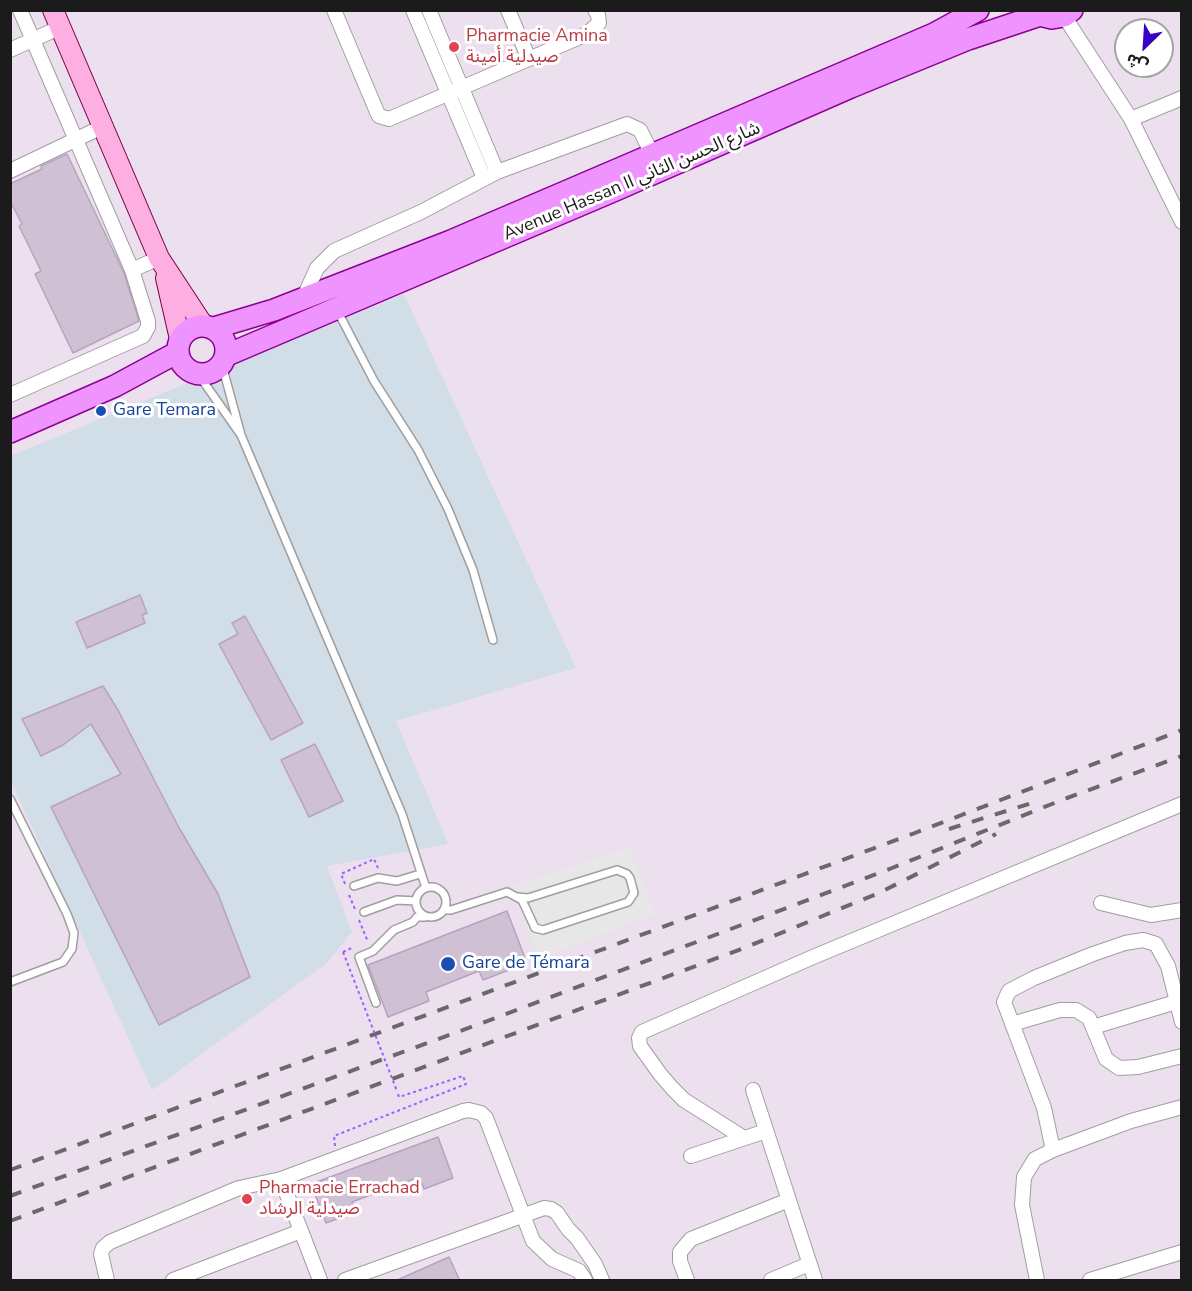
<!DOCTYPE html>
<html>
<head>
<meta charset="utf-8">
<style>
  body { margin:0 }
  #map { position:relative; width:1192px; height:1291px; overflow:hidden; background:#ede0ee; font-family:"Nunito Sans","Noto Sans Arabic",sans-serif }
  canvas { display:block }
  .frame { position:absolute; inset:0; border:12px solid #1b1b1b; pointer-events:none }
  .north { position:absolute; left:1114px; top:18px; width:60px; height:60px; box-sizing:border-box; background:#fff; border:2px solid #a4a4a4; border-radius:50%; rotate:205deg; font-size:16px; font-weight:700; line-height:24px; text-align:center; color:#1b1b1b }
  .north::after { content:''; display:block; margin:auto; width:21px; height:27px; background:#3900c6; clip-path:polygon(50% 0,100% 100%,50% 72%,0 100%) }
</style>
</head>
<body>
<div id="map">
<canvas width="1192" height="1291"></canvas>
<div class="frame"></div>
<div class="north">ش</div>
</div>
<script>
const ctx = document.querySelector('canvas').getContext('2d');
ctx.lineJoin = 'round';
function paint(path, color) { ctx.fillStyle = color; ctx.fill(path, 'evenodd'); }
const shape = rows => new Path2D(rows.map(r => 'M' + r).join(''));
function trace(path, color, width, dash) { ctx.strokeStyle = color; ctx.lineWidth = width; ctx.lineCap = dash ? 'butt' : 'round'; ctx.setLineDash(dash || []); ctx.stroke(path); }
function write(font, color, halo, rows, align = 'center') {
  ctx.font = font + ' "Nunito Sans","Noto Sans Arabic",sans-serif'; ctx.lineWidth = 6; ctx.setLineDash([]); ctx.textBaseline = 'middle'; ctx.strokeStyle = halo; ctx.fillStyle = color; for (const [text, x, y, turn = 0] of rows) {
    ctx.save(); ctx.translate(x, y); ctx.rotate((+turn || 0) * Math.PI / 180); ctx.textAlign = isNaN(turn) ? turn : align; if (halo) ctx.strokeText(text, 0, 0); ctx.fillText(text, 0, 0); ctx.restore();
  }
}
const industrial = shape([
  [404,294,576,668,396,721,448,844,327,866,352,932,327,963,152,1090,11,781,10,456]
]);
const parking = shape([
  [629,848,655,914,538,959,513,886]
]);
const building = shape([
  [67,154,124,273,139,321,73,353,35,274,41,271,19,226,22,224,10,201,10,184,42,169,41,166,67,154],
  [140,595,147,613,142,615,145,623,87,648,76,622,140,595],
  [245,616,303,723,271,740,219,644,238,634,232,623,245,616],
  [103,686,118,710,178,826,218,894,250,977,159,1025,51,807,121,774,91,724,63,745,41,756,22,719,103,686],
  [315,744,343,801,309,817,281,760,315,744],
  [507,911,527,963,483,980,479,971,426,992,429,1001,388,1017,368,965,507,911],
  [438,1137,453,1178,424,1189,419,1177,352,1202,356,1212,326,1223,311,1184,438,1137],
  [449,1257,460,1281,395,1281,449,1257]
]);
const path = shape([
  [345,884,341,874,374,859,378,868],
  [349,895,355,909],
  [359,920,368,942],
  [343,952,354,947],
  [335,1146,334,1136,339,1134,466,1084,463,1076,399,1097,397,1091]
]);
const service = shape([
  [337,310,374,381,418,450,448,509,473,570,493,640],
  [198,374,241,435,222,365],
  [241,435,402,814,426,888],
  [10,799,67,914,74,933,72,949,63,962,10,982],
  [354,886,378,878,397,881,420,874],
  '416 902a15 15 0 1 1 30 0a15 15 0 1 1-30 0Z',
  [444,910,451,910,507,892,522,900,535,928,543,930,628,902,634,893,630,878,627,874,617,870,528,898,518,897],
  [364,912,397,900,416,901],
  [376,1003,359,957,373,951,394,930,413,922,417,917,425,917]
]);
const minor = shape([
  [20,10,132,270],
  [334,10,377,112,379,116,389,119,587,34,599,23,598,15,595,10],
  [413,10,484,178],
  [429,10,497,172],
  [508,10,529,59],
  [1064,16,1131,119,1182,222],
  [10,50,61,27],
  [1131,119,1182,98],
  [10,171,102,127],
  [303,299,317,268,334,251,421,212,497,172,627,124,640,130,653,156],
  [10,395,143,336,148,327,148,321,132,270,159,258],
  [1101,903,1151,915,1182,910],
  [1012,1024,1060,1010,1076,1010,1089,1018,1106,1059,1119,1068,1138,1067,1182,1056],
  [1093,1027,1176,1002],
  [753,1090,815,1280],
  [744,1138,684,1100,672,1088,660,1074,640,1046,639,1038,642,1032,813,957,1182,804],
  [1053,1150,1044,1108,1004,1002,1009,991,1034,978,1093,954,1125,943,1143,940,1156,944,1168,966,1182,1022],
  [691,1156,766,1131],
  [281,1179,320,1280],
  [107,1280,101,1254,103,1248,110,1242,239,1188,281,1179,463,1111,469,1110,481,1113,486,1118,533,1241,552,1259,579,1271,585,1280],
  [173,1280,301,1231],
  [345,1280,544,1208,551,1209,557,1213,568,1229,577,1238,595,1264,602,1280],
  [687,1280,680,1261,680,1252,691,1239,789,1200],
  [771,1280,809,1264],
  [1037,1280,1022,1205,1024,1177,1035,1159,1053,1150,1131,1121,1182,1107],
  [1090,1280,1182,1252]
]);
const secondary = shape([
  [53,10,159,258,203,325],
  [166,278,180,339]
]);
const primary = shape([
  [1035,10,1040,15,1052,18,1064,16,1072,10],
  '178 350a24 24 0 1 1 48 0a24 24 0 1 1-48 0Z',
  [214,328,274,310,451,241,934,34,978,10],
  [227,355,613,191,851,87,968,39,1040,15],
  [10,432,115,386,178,352]
]);
const rail = shape([
  [949,829,1038,801],
  [10,1170,915,833,1182,730],
  [10,1196,501,1016,892,868,1067,798,1182,756],
  [10,1221,744,948,879,893,996,834]
]);
const pathBridge = shape([
  [343,952,397,1091]
]);
const markers = [
  [454,47,6,"#e0444e"],
  [101,411,6,"#1a4fb4"],
  [448,964,8,"#1a4fb4"],
  [247,1199,6,"#e0444e"]
];
const healthNames = [
  ["Pharmacie Amina",466,37],
  ["صيدلية أمينة",466,58],
  ["Pharmacie Errachad",259,1189],
  ["صيدلية الرشاد",259,1210]
];
const streetNames = [
  ["Avenue Hassan II شارع الحسن الثاني",632,182,-23]
];
const transitNames = [
  ["Gare Temara",113,411],
  ["Gare de Témara",462,964]
];
paint(industrial, '#d1dde7');
paint(parking, '#e7e7e7');
paint(building, '#cfc0d4');
trace(building, '#b7a2c0', 1.5);
trace(service, '#9f9f9f', 10);
trace(minor, '#9f9f9f', 16);
trace(secondary, '#740046', 22);
trace(primary, '#8c0092', 24);
trace(path, '#9d5fff', 2, [3, 3]);
trace(service, '#fff', 7);
trace(minor, '#fff', 14);
trace(secondary, '#fdafe2', 20);
trace(primary, '#ef93ff', 21);
trace(rail, '#696969', 4, [12, 12]);
trace(pathBridge, '#9d5fff', 2, [3, 3]);
for (const [x, y, r, color] of markers) { const dot = new Path2D(); dot.arc(x, y, r, 0, 2 * Math.PI); ctx.fillStyle = color; ctx.fill(dot); trace(dot, '#fff', 2); }
write('18px', '#be3a42', '#fff', healthNames, 'left');
write('18px', '#1b1b1b', '#fff', streetNames);
write('18px', '#164399', '#fff', transitNames, 'left');
</script>
</body>
</html>
